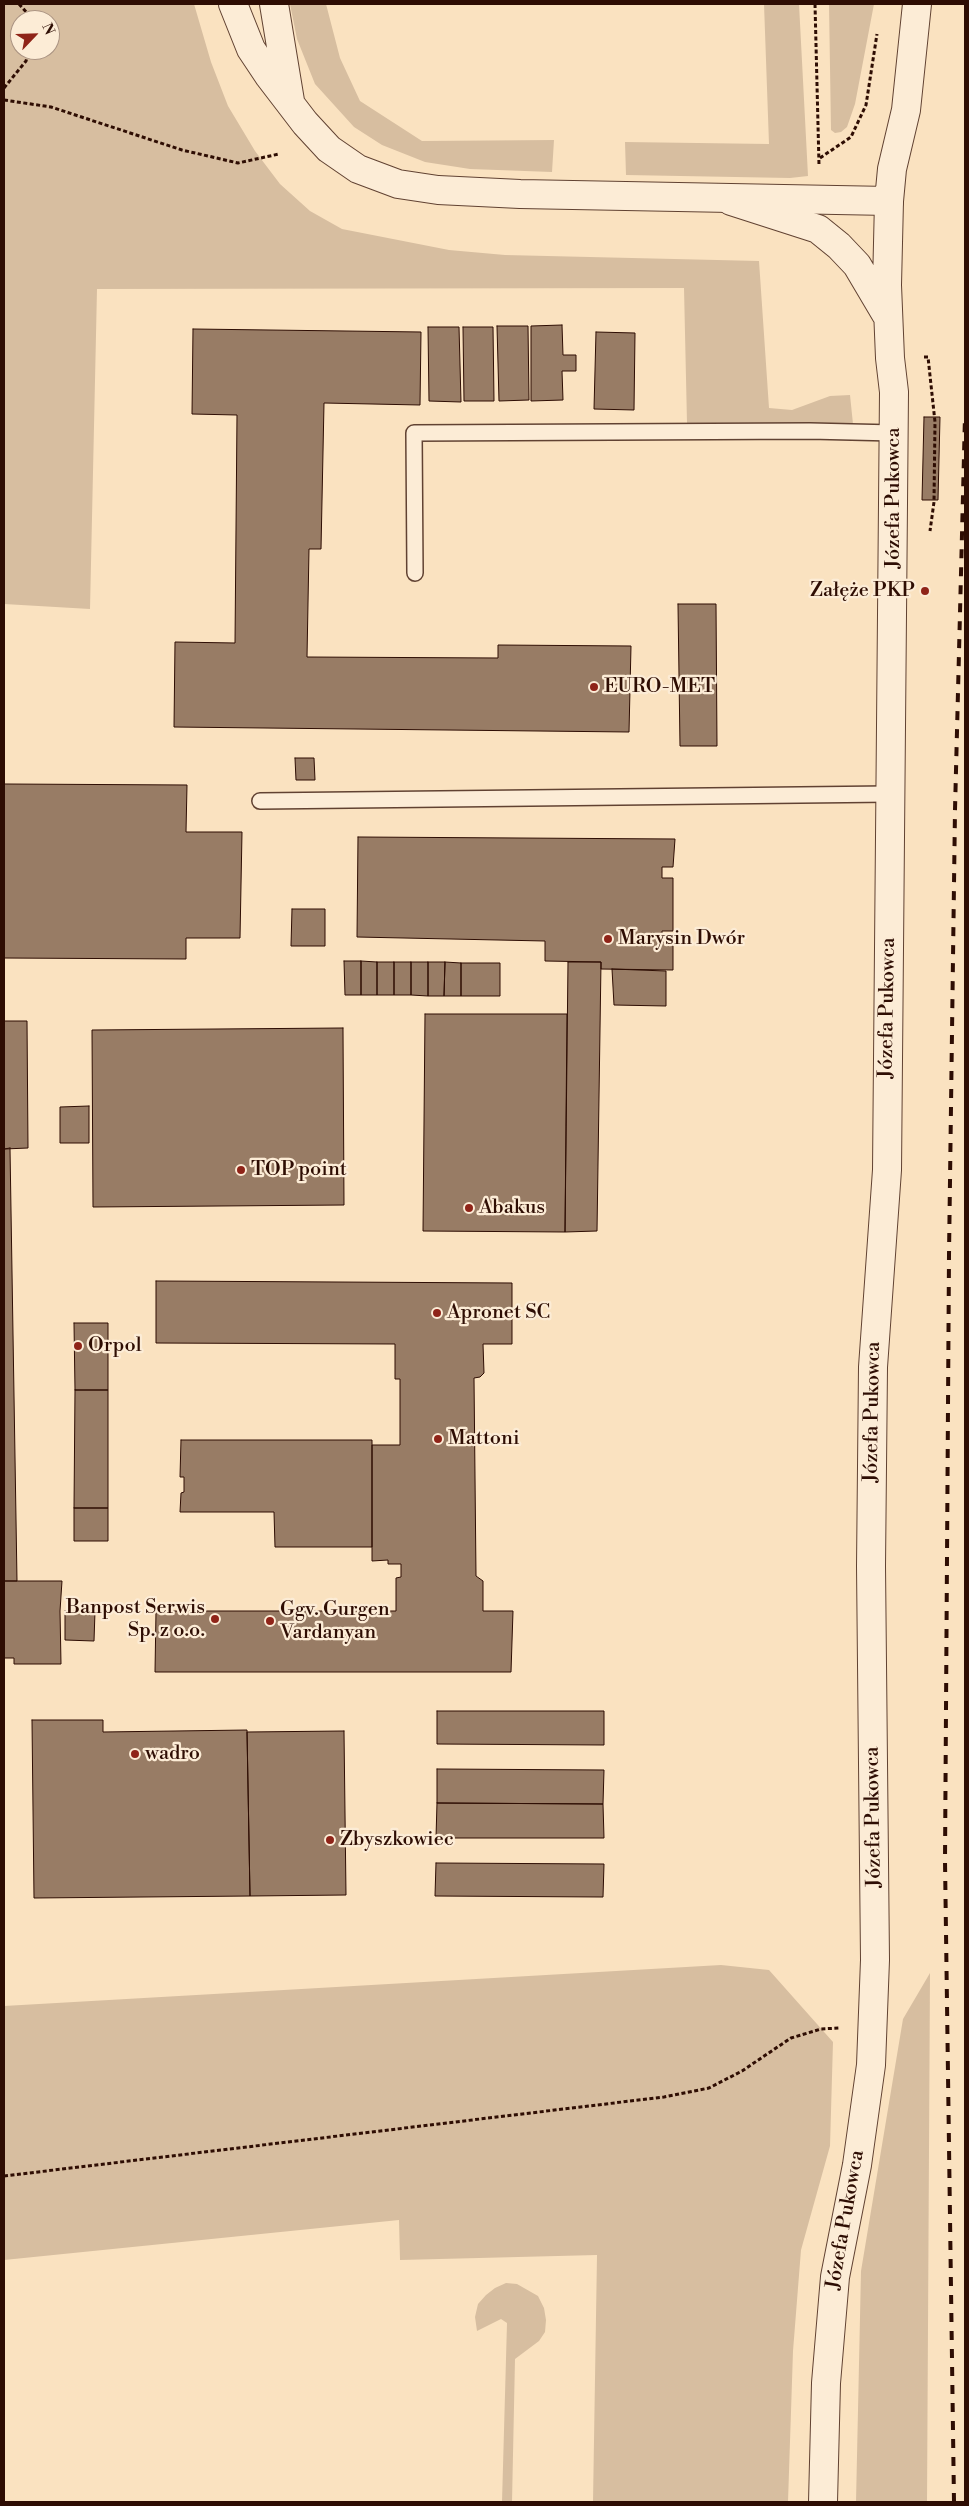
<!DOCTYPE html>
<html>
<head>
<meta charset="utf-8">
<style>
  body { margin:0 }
  #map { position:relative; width:969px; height:2506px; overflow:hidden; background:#fae2c0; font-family:"Libre Bodoni",serif }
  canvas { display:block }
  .frame { position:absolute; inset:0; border:5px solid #2e0d03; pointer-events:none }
  .north { position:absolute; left:10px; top:10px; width:50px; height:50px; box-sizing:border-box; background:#fcecd6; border:1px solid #aa9382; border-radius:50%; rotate:66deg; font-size:14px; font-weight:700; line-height:20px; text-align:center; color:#2e0d03 }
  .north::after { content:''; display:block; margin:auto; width:18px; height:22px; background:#8f2418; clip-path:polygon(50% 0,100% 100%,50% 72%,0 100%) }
</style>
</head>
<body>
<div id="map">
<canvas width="969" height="2506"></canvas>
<div class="frame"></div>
<div class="north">N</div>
</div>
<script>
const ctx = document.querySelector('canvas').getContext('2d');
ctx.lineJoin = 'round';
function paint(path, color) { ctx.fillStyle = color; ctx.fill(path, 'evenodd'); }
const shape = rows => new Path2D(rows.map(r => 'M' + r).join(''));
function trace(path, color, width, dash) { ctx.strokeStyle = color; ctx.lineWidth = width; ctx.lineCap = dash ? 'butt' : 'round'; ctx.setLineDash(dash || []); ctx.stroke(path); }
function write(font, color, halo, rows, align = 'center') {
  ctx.font = font + ' "Libre Bodoni",serif'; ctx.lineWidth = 4.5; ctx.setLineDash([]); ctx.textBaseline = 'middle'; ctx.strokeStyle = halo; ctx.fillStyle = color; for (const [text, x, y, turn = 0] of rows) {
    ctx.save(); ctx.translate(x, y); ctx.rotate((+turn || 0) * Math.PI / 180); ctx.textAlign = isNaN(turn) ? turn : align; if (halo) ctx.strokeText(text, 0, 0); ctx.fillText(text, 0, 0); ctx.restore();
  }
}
const green = shape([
  [4,4,194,4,211,62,228,106,255,151,280,184,310,211,342,229,449,250,505,255,759,261,769,408,792,410,830,396,850,395,853,424,687,423,684,288,97,289,90,609,4,604],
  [20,20,50,20,50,50,20,50],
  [290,4,326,4,340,58,360,101,422,141,554,140,552,172,470,169,425,162,382,145,354,127,315,84,297,39],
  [764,4,799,4,808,176,790,178,626,175,625,142,769,144],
  [829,4,874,4,855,104,847,127,841,132,835,133,831,130],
  [721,1965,769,1970,833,2042,830,2146,801,2250,793,2351,788,2502,593,2502,597,2255,400,2260,399,2220,4,2260,4,2006],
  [930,1973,927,2502,856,2502,861,2271,903,2019],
  [506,2283,517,2284,538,2296,544,2308,546,2320,545,2332,539,2341,515,2359,512,2502,502,2502,507,2323,501,2319,477,2331,475,2317,478,2304,486,2295,495,2288]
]);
const building = shape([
  [562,325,563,355,576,355,576,371,562,371,563,400,531,401,531,326,562,325],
  [497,326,528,326,529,400,499,401,497,326],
  [428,327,459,327,461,402,429,401,428,327],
  [463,327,493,327,494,401,464,401,463,327],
  [193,329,421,332,420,405,324,403,321,549,309,549,307,657,498,658,498,645,631,646,629,732,174,727,175,642,235,643,237,415,192,414,193,329],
  [596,332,635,333,634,410,594,409,596,332],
  [924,417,940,417,938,500,922,500,924,417],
  [678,604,716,604,717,746,680,746,678,604],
  [295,758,314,758,315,780,296,780,295,758],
  [4,784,187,785,186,832,242,832,240,938,186,938,186,959,4,958,4,784],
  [358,837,675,839,673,867,662,867,662,878,673,878,673,931,662,931,662,942,673,942,673,970,601,969,601,962,545,961,545,941,357,937,358,837],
  [292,909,325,909,325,946,291,946,292,909],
  [344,961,361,961,361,995,345,995,344,961],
  [361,961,377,962,377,995,361,995,361,961],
  [377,962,394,962,394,995,377,995,377,962],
  [394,962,411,962,411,995,394,995,394,962],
  [411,962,428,962,428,996,411,995,411,962],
  [428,962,445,962,444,996,428,996,428,962],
  [445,962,461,963,461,996,444,996,445,962],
  [568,962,601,962,597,1231,565,1232,568,962],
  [461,963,500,963,500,996,461,996,461,963],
  [612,969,666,971,666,1006,614,1005,612,969],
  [425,1014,567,1014,565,1232,423,1231,425,1014],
  [4,1021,27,1021,28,1148,4,1149,4,1021],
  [343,1028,344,1205,93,1207,92,1030,343,1028],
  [89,1106,89,1143,60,1143,60,1107,89,1106],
  [10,1148,17,1581,4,1581,4,1149,10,1148],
  [156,1281,512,1283,512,1344,483,1344,484,1373,480,1377,474,1378,476,1576,483,1581,483,1611,513,1611,511,1672,155,1672,156,1611,396,1611,396,1578,401,1577,401,1564,388,1564,388,1560,372,1561,372,1445,400,1445,400,1379,395,1379,395,1344,156,1343,156,1281],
  [74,1323,108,1323,108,1390,75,1390,74,1323],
  [75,1390,108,1390,108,1508,74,1508,75,1390],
  [181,1440,372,1440,372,1547,275,1547,274,1512,180,1512,181,1493,184,1492,184,1477,180,1477,181,1440],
  [74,1508,108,1508,108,1541,74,1541,74,1508],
  [4,1581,62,1581,60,1611,61,1664,14,1664,14,1658,4,1658,4,1581],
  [65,1611,95,1611,94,1641,65,1640,65,1611],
  [437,1711,604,1711,604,1745,437,1744,437,1711],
  [32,1720,103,1720,103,1732,247,1730,250,1896,34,1898,32,1720],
  [344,1731,346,1895,250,1896,247,1732,344,1731],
  [437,1769,604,1770,603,1804,437,1803,437,1769],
  [437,1803,603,1804,604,1838,436,1838,437,1803],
  [436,1863,604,1864,603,1897,435,1896,436,1863]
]);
const path = shape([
  [19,4,27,13,29,20],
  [815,4,819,165],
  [4,88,26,61,29,50],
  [4,100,51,107,182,150,238,163,279,154],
  [820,158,851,137,866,105,877,34],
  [924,357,928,357,935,422,934,502,930,531],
  [4,2176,664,2097,709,2088,742,2071,791,2038,821,2029,839,2028]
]);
const service = shape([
  [415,573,414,433,810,431,894,433],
  [260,801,890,794]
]);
const minor = shape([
  [731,201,818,229,839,246,857,265,886,314],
  [823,2502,826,2383,835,2277,857,2165,871,2065,875,1960,871,1566,873,1367,887,1170,894,392,890,358,887,285,889,201]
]);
const tertiary = shape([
  [233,4,251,49,269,76,305,123,329,149,358,169,398,184,438,190,520,194,889,201,892,169,906,110,917,4],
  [274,4,290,101]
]);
const rail = shape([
  [954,2502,945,1861,949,1255,955,810,965,416]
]);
const markers = [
  [925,591,5,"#8f2418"],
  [594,687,5,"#8f2418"],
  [608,939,5,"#8f2418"],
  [241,1170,5,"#8f2418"],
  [469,1208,5,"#8f2418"],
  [437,1313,5,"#8f2418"],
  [78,1346,5,"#8f2418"],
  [438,1439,5,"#8f2418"],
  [215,1619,5,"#8f2418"],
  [270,1621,5,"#8f2418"],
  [135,1754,5,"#8f2418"],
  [330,1840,5,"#8f2418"]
];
const streetNames = [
  ["Józefa Pukowca",894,498,-90],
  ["Józefa Pukowca",888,1008,-89],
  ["Józefa Pukowca",873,1412,-89],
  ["Józefa Pukowca",874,1817,-91],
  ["Józefa Pukowca",846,2220,-80]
];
const poiNames = [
  ["Załęże PKP",915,591,"right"],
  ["EURO-MET",604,687],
  ["Marysin Dwór",618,939],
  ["TOP point",251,1170],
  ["Abakus",479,1208],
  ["Apronet SC",447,1313],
  ["Orpol",88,1346],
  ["Mattoni",448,1439],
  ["Banpost Serwis",205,1608,"right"],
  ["Sp. z o.o.",205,1631,"right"],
  ["Ggv. Gurgen",280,1610],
  ["Vardanyan",280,1633],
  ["wadro",145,1754],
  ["Zbyszkowiec",340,1840]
];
paint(green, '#d7bea0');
paint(building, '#987c65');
trace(building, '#2e0d03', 1);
trace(service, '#614232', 18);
trace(minor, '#614232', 30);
trace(tertiary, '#614232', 30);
trace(path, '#2e0d03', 3, [4, 2.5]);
trace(service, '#fcecd6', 15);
trace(minor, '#fcecd6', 28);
trace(tertiary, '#fcecd6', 28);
trace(rail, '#2e0d03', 4, [9, 9]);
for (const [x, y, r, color] of markers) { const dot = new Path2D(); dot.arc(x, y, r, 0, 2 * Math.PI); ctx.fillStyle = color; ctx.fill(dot); trace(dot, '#fcecd6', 2); }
write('20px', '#2e0d03', '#fcecd6', streetNames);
write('20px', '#2e0d03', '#fcecd6', poiNames, 'left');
</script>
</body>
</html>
